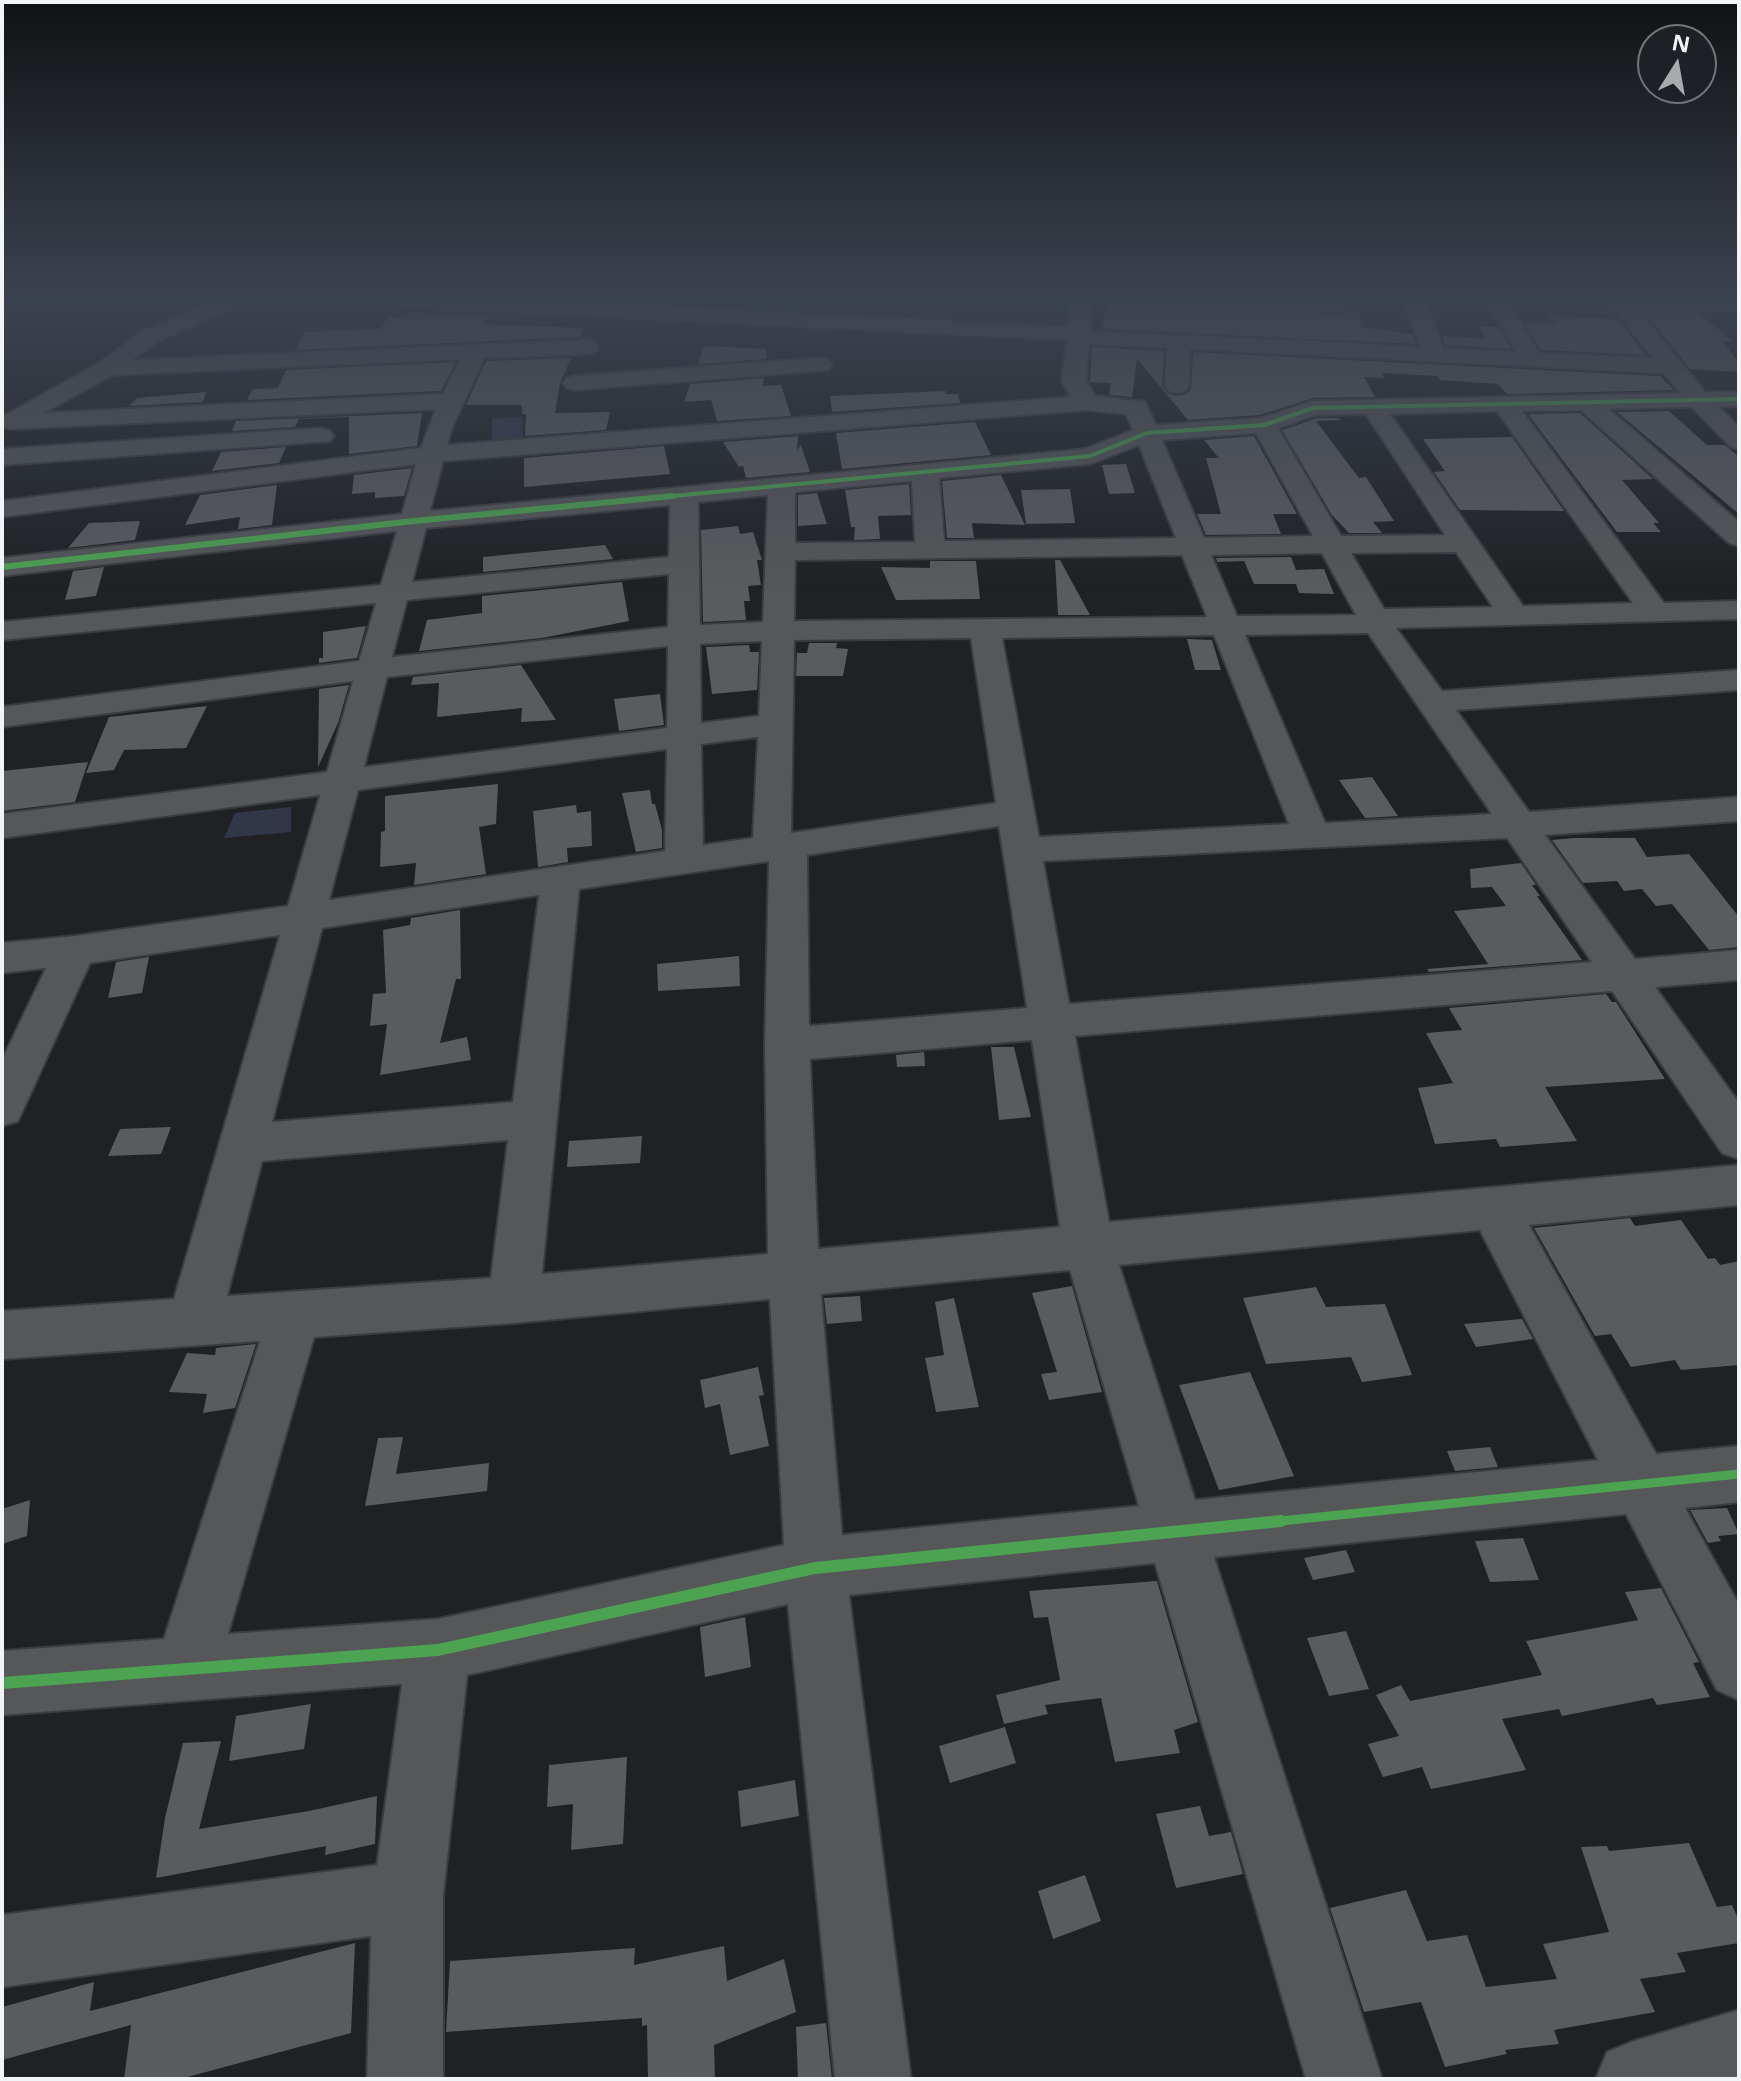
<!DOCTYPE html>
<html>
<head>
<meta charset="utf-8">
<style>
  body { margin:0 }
  #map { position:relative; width:1741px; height:2081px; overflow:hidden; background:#1f2124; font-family:"Open Sans",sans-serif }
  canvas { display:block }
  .frame { position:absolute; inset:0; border:4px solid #f3f4f8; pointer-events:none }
  .north { position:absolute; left:1637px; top:24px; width:80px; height:80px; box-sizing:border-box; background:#1e2025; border:2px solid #737579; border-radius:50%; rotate:11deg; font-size:22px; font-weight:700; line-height:32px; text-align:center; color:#f3f4f8 }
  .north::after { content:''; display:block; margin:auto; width:28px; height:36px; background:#a9aaae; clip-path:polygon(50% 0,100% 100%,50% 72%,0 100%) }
</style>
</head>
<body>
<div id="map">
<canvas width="1741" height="2081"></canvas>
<div class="frame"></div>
<div class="north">N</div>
</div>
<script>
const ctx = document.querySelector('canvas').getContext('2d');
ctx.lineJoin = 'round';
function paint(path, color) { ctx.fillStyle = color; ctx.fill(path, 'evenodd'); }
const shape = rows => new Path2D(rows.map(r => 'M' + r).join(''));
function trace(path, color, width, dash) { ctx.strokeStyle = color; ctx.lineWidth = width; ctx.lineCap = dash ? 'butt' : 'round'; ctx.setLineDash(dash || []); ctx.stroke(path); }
const green = shape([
  [522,417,523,441,492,444,492,419],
  [291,807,291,832,224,838,235,813]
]);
const building = shape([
  [1108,298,1186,301,1186,298,1192,298,1206,307,1338,314,1346,310,1359,311,1361,327,1412,334,1416,344,1102,329],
  [1641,308,1697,311,1732,341,1722,341,1739,363,1739,372,1690,369],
  [411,312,491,316,482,324,583,328,580,337,296,350,304,332,380,329,389,317,405,317],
  [1548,315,1618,320,1646,355,1541,350,1525,323,1556,324],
  [1478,326,1499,327,1511,349,1445,345,1442,336,1486,339],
  [704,346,767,349,766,359,698,364],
  [1092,347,1164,351,1162,386,1167,393,1176,396,1186,394,1191,388,1193,352,1660,376,1674,390,1507,394,1498,384,1440,380,1438,376,1382,373,1384,378,1364,377,1375,397,1313,398,1260,415,1188,420,1137,359,1132,397,1109,395,1111,383,1090,382],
  [571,358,560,383,555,413,610,412,606,430,525,436,526,414,522,414,522,405,466,405,486,361],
  [456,362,441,391,247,400,253,389,278,388,286,370],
  [764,378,763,386,781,385,791,416,717,421,711,400,684,402,690,384],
  [946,391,945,394,958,394,960,403,832,412,830,396],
  [206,392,203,402,129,406,137,398],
  [1669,411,1707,445,1725,445,1739,457,1739,514,1617,412],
  [422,413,417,446,349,454,349,417,299,419,295,427,232,431,236,421],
  [1580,413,1653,479,1622,480,1659,523,1653,523,1661,532,1617,532,1528,414],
  [1317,418,1339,418,1341,420,1316,421,1359,478,1366,477,1394,521,1373,522,1382,533,1349,533,1332,515,1282,430],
  [975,422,991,455,842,469,836,433],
  [798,436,797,450,801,445,810,472,746,478,743,466,739,467,723,442],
  [1254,436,1297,514,1273,514,1281,534,1206,535,1197,514,1221,514,1206,458,1219,458,1204,440],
  [1512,437,1564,511,1460,510,1434,472,1445,471,1423,439],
  [664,446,670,474,524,487,524,458],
  [286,447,279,463,212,471,221,452],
  [1126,464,1135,493,1109,494,1102,465],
  [412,468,404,496,375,498,375,492,352,494,354,475],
  [1001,475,1025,525,972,523,974,538,947,538,942,481],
  [909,484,911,515,878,516,880,539,854,540,855,527,851,527,845,490],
  [277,485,272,525,238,529,240,517,185,525,200,495],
  [1070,489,1075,523,1026,524,1021,490],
  [817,493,827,524,798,526,798,495],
  [140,521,135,540,68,548,89,523],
  [738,526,740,534,753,532,762,560,757,560,761,585,748,586,750,601,744,601,746,620,703,622,701,530],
  [605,545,613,559,483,572,483,557],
  [1291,557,1296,570,1324,569,1334,594,1299,593,1296,584,1254,584,1244,561,1217,562,1216,558],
  [1055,560,1060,560,1090,615,1058,615],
  [930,561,976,561,980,599,896,600,881,567,930,568],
  [104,567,96,596,65,600,73,571],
  [622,582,629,621,542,638,419,651,427,620,482,613,482,596],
  [366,626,357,658,319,663,319,658,323,658,323,632],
  [1187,639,1212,640,1221,670,1195,670],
  [809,643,837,643,836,648,848,649,843,676,796,676,797,653,807,653],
  [749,645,750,652,759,652,757,690,712,694,706,647],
  [521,665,556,720,521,722,522,708,437,717,439,683,411,685,413,677],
  [349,685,338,723,318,767,319,689],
  [660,694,664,725,619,731,614,699],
  [207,706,186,748,124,750,114,770,86,773,109,717],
  [88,762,75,802,2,811,2,771],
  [1372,777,1398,816,1365,818,1339,780],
  [498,784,496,824,479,827,486,874,414,885,416,863,380,867,381,832,385,831,385,796],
  [650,790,652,804,655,804,662,830,662,848,636,852,622,793],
  [576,805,577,813,591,811,592,846,567,848,568,862,538,867,533,811],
  [1574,838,1635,838,1647,857,1689,854,1739,917,1739,947,1709,950,1672,904,1656,906,1642,889,1624,891,1617,881,1583,883,1552,840],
  [1521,863,1536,885,1532,885,1540,896,1537,896,1582,960,1429,972,1427,969,1488,964,1454,911,1506,906,1492,887,1471,888,1470,869],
  [460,910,461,979,456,979,440,1043,467,1037,471,1060,380,1075,387,1024,370,1026,373,994,386,993,383,930,410,925,411,918],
  [739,956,740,986,658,991,657,964],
  [149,957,142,993,108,998,116,962],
  [1606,994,1612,1002,1616,1002,1665,1079,1545,1087,1577,1141,1500,1147,1496,1139,1435,1144,1418,1088,1453,1083,1426,1033,1462,1030,1449,1008],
  [991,1047,1014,1047,1031,1117,999,1120],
  [924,1052,925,1066,897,1067,896,1055],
  [171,1127,161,1154,108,1156,120,1129],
  [642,1136,640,1163,567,1167,569,1141],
  [1630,1218,1635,1226,1681,1220,1708,1259,1715,1258,1720,1265,1739,1261,1739,1365,1681,1370,1675,1360,1631,1367,1611,1334,1595,1336,1534,1228],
  [1072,1286,1102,1392,1049,1400,1041,1374,1057,1372,1032,1293],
  [1316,1287,1326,1307,1385,1304,1412,1375,1362,1382,1351,1357,1266,1364,1243,1298],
  [860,1296,862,1321,827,1324,824,1298],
  [954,1298,979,1407,936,1412,925,1358,944,1355,935,1302],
  [1522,1319,1533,1339,1476,1347,1464,1324],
  [256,1344,235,1408,203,1413,207,1394,169,1392,187,1353,215,1355,216,1348],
  [758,1367,764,1395,759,1396,769,1446,730,1455,720,1404,705,1408,700,1380],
  [1250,1372,1294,1476,1219,1490,1179,1385],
  [403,1437,396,1474,489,1463,487,1491,365,1506,378,1438],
  [1490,1447,1498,1467,1455,1471,1447,1451],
  [30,1500,27,1536,2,1544,2,1509],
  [1727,1508,1739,1534,1718,1536,1721,1541,1708,1543,1690,1510],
  [1523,1538,1539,1580,1490,1582,1475,1541],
  [1346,1550,1355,1572,1313,1580,1304,1558],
  [1157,1581,1198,1722,1174,1730,1180,1753,1115,1762,1101,1698,1045,1705,1048,1714,1004,1724,996,1695,1060,1680,1048,1617,1034,1618,1029,1591],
  [1661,1588,1699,1662,1693,1663,1710,1697,1657,1705,1653,1698,1562,1716,1559,1709,1502,1719,1526,1770,1431,1789,1422,1767,1383,1777,1368,1744,1399,1736,1376,1695,1401,1685,1410,1701,1542,1675,1526,1641,1638,1620,1625,1592],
  [745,1617,751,1667,705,1677,700,1627],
  [1346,1631,1369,1689,1329,1696,1307,1638],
  [311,1704,304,1749,229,1761,236,1716],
  [1005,1727,1016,1763,950,1783,939,1746],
  [221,1741,199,1829,309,1811,377,1796,375,1844,325,1855,326,1846,156,1878,165,1818,183,1743],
  [627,1757,623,1844,571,1850,573,1804,547,1807,549,1765],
  [795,1780,799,1816,741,1827,738,1791],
  [1200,1806,1209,1836,1231,1832,1243,1874,1176,1888,1156,1814],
  [1689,1843,1717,1907,1732,1905,1739,1921,1739,1943,1677,1953,1686,1972,1640,1979,1655,2012,1554,2030,1559,2044,1505,2050,1507,2054,1445,2067,1421,2002,1364,2012,1330,1908,1406,1890,1427,1941,1467,1935,1486,1987,1557,1979,1543,1944,1609,1932,1581,1847,1607,1846,1609,1851],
  [1085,1875,1101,1921,1053,1939,1038,1891],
  [355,1943,351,2033,180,2079,124,2079,131,2025,2,2060,2,2007,94,1982,90,2011],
  [724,1946,727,1981,784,1959,796,2012,714,2045,715,2079,648,2079,647,2025,642,2026,642,2018,446,2032,450,1961,635,1948,634,1965],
  [826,2023,832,2079,798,2079,796,2027]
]);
const minor = shape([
  [221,298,249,298,245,302,158,341,132,360,587,340,595,342,598,347,595,352,587,354,484,358,452,428,447,445,1071,397,1062,381,1067,340,362,304,355,302,352,298,480,298,1068,327,1072,298,1092,298,1090,331,1420,347,1403,298,1424,298,1443,348,1516,352,1486,298,1507,298,1539,353,1653,358,1604,298,1739,298,1739,310,1634,305,1705,392,1739,392,1739,406,1719,407,1739,427,1739,449,1730,446,1692,407,1609,409,1739,522,1739,546,1729,543,1581,410,1522,411,1664,603,1739,601,1739,619,1396,628,1442,691,1739,670,1739,690,1456,710,1529,812,1739,797,1739,821,1545,835,1635,959,1739,950,1739,980,1655,987,1739,1103,1739,1159,1722,1153,1612,991,1075,1036,1109,1222,1739,1165,1739,1205,1529,1225,1656,1454,1739,1446,1739,1502,1685,1508,1739,1605,1739,1700,1717,1690,1626,1514,1214,1557,1382,2079,1306,2079,1155,1563,849,1595,911,2079,835,2079,788,1604,467,1675,443,1896,443,2079,367,2079,371,1936,2,1987,2,1915,377,1865,402,1684,2,1715,2,1651,164,1639,260,1341,2,1359,2,1311,174,1299,280,935,90,963,18,1121,2,1126,2,1060,46,968,2,973,2,943,75,936,288,906,320,795,2,838,2,814,327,772,353,681,2,727,2,707,359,661,376,603,2,640,2,622,381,585,397,531,2,576,2,558,402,514,416,464,2,517,2,501,421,448,436,409,11,429,2,427,2,417,99,363,142,331,221,298],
  [1089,344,1167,348,1165,386,1169,391,1177,393,1185,391,1189,386,1190,349,1664,373,1680,393,1313,401,1261,418,1156,425,1145,402,1095,396,1086,381,1089,344],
  [461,359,443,394,44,413,112,375,461,359],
  [1087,410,1126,414,1133,430,1085,449,430,511,443,461,1087,410],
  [1497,411,1633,603,1523,606,1390,414,1497,411],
  [1366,414,1445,535,1341,536,1278,428,1316,415,1366,414],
  [1256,433,1313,536,1204,538,1162,440,1256,433],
  [1139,445,1176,538,944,541,939,478,1090,464,1139,445],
  [912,481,915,542,795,543,795,492,912,481],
  [768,495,763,622,700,625,698,502,768,495],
  [670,505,669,557,412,582,426,528,670,505],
  [1456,552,1493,607,1384,609,1351,553,1456,552],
  [1322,553,1356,615,1237,616,1211,555,1322,553],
  [1182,555,1207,617,794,621,795,560,1182,555],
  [669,574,668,627,392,657,407,600,669,574],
  [1368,633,1492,814,1325,823,1245,635,1368,633],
  [1214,635,1289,824,1039,837,1002,638,1214,635],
  [971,638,996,803,791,833,794,640,971,638],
  [762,641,759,716,701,723,700,644,762,641],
  [668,646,667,728,364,767,387,677,668,646],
  [758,737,753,838,703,845,701,744,758,737],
  [667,749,665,851,329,900,358,790,667,749],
  [999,826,1027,1008,809,1026,807,855,999,826],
  [1507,838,1592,962,1069,1004,1043,861,1507,838],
  [769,861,765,1044,768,1254,542,1274,579,889,769,861],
  [539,895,513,1102,272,1122,322,928,539,895],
  [1032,1040,1060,1227,818,1249,810,1059,1032,1040],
  [508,1140,491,1278,227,1296,262,1161,508,1140],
  [1480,1230,1598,1460,1195,1500,1119,1265,1480,1230],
  [1070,1270,1139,1506,842,1535,821,1294,1070,1270],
  [770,1299,784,1545,438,1619,228,1634,314,1337,514,1323,770,1299],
  [1195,298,1318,298,1338,299,1349,305,1338,311,1206,304,1195,298],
  [820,358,828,360,832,365,828,370,575,390,567,388,563,383,567,378,575,376,820,358],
  [321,428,330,431,334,436,330,441,2,465,2,449,321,428],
  [1739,2010,1739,2079,1596,2079,1607,2052,1634,2041,1739,2010]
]);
const cyclewayFar3 = shape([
  [652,498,1090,456,1147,433,1264,425,1313,408,1739,399]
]);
const cyclewayFar2 = shape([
  [2,567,414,521,673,496]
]);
const cyclewayFar1 = shape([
  [1261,1523,1739,1474]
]);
const cycleway = shape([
  [2,1683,438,1650,815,1568,1281,1521]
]);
paint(green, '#313748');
paint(building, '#5a5b5e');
trace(minor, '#3b3c40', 4);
paint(minor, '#555759');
trace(cyclewayFar3, '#4ca352', 4);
trace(cyclewayFar2, '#4ca352', 6);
trace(cyclewayFar1, '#4ca352', 9);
trace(cycleway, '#4ca352', 12);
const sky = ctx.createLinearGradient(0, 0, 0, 589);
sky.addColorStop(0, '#111214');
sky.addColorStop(0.51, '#3c4350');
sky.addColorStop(1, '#3c435000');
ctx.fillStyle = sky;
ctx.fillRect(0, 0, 1741, 589);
</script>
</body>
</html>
